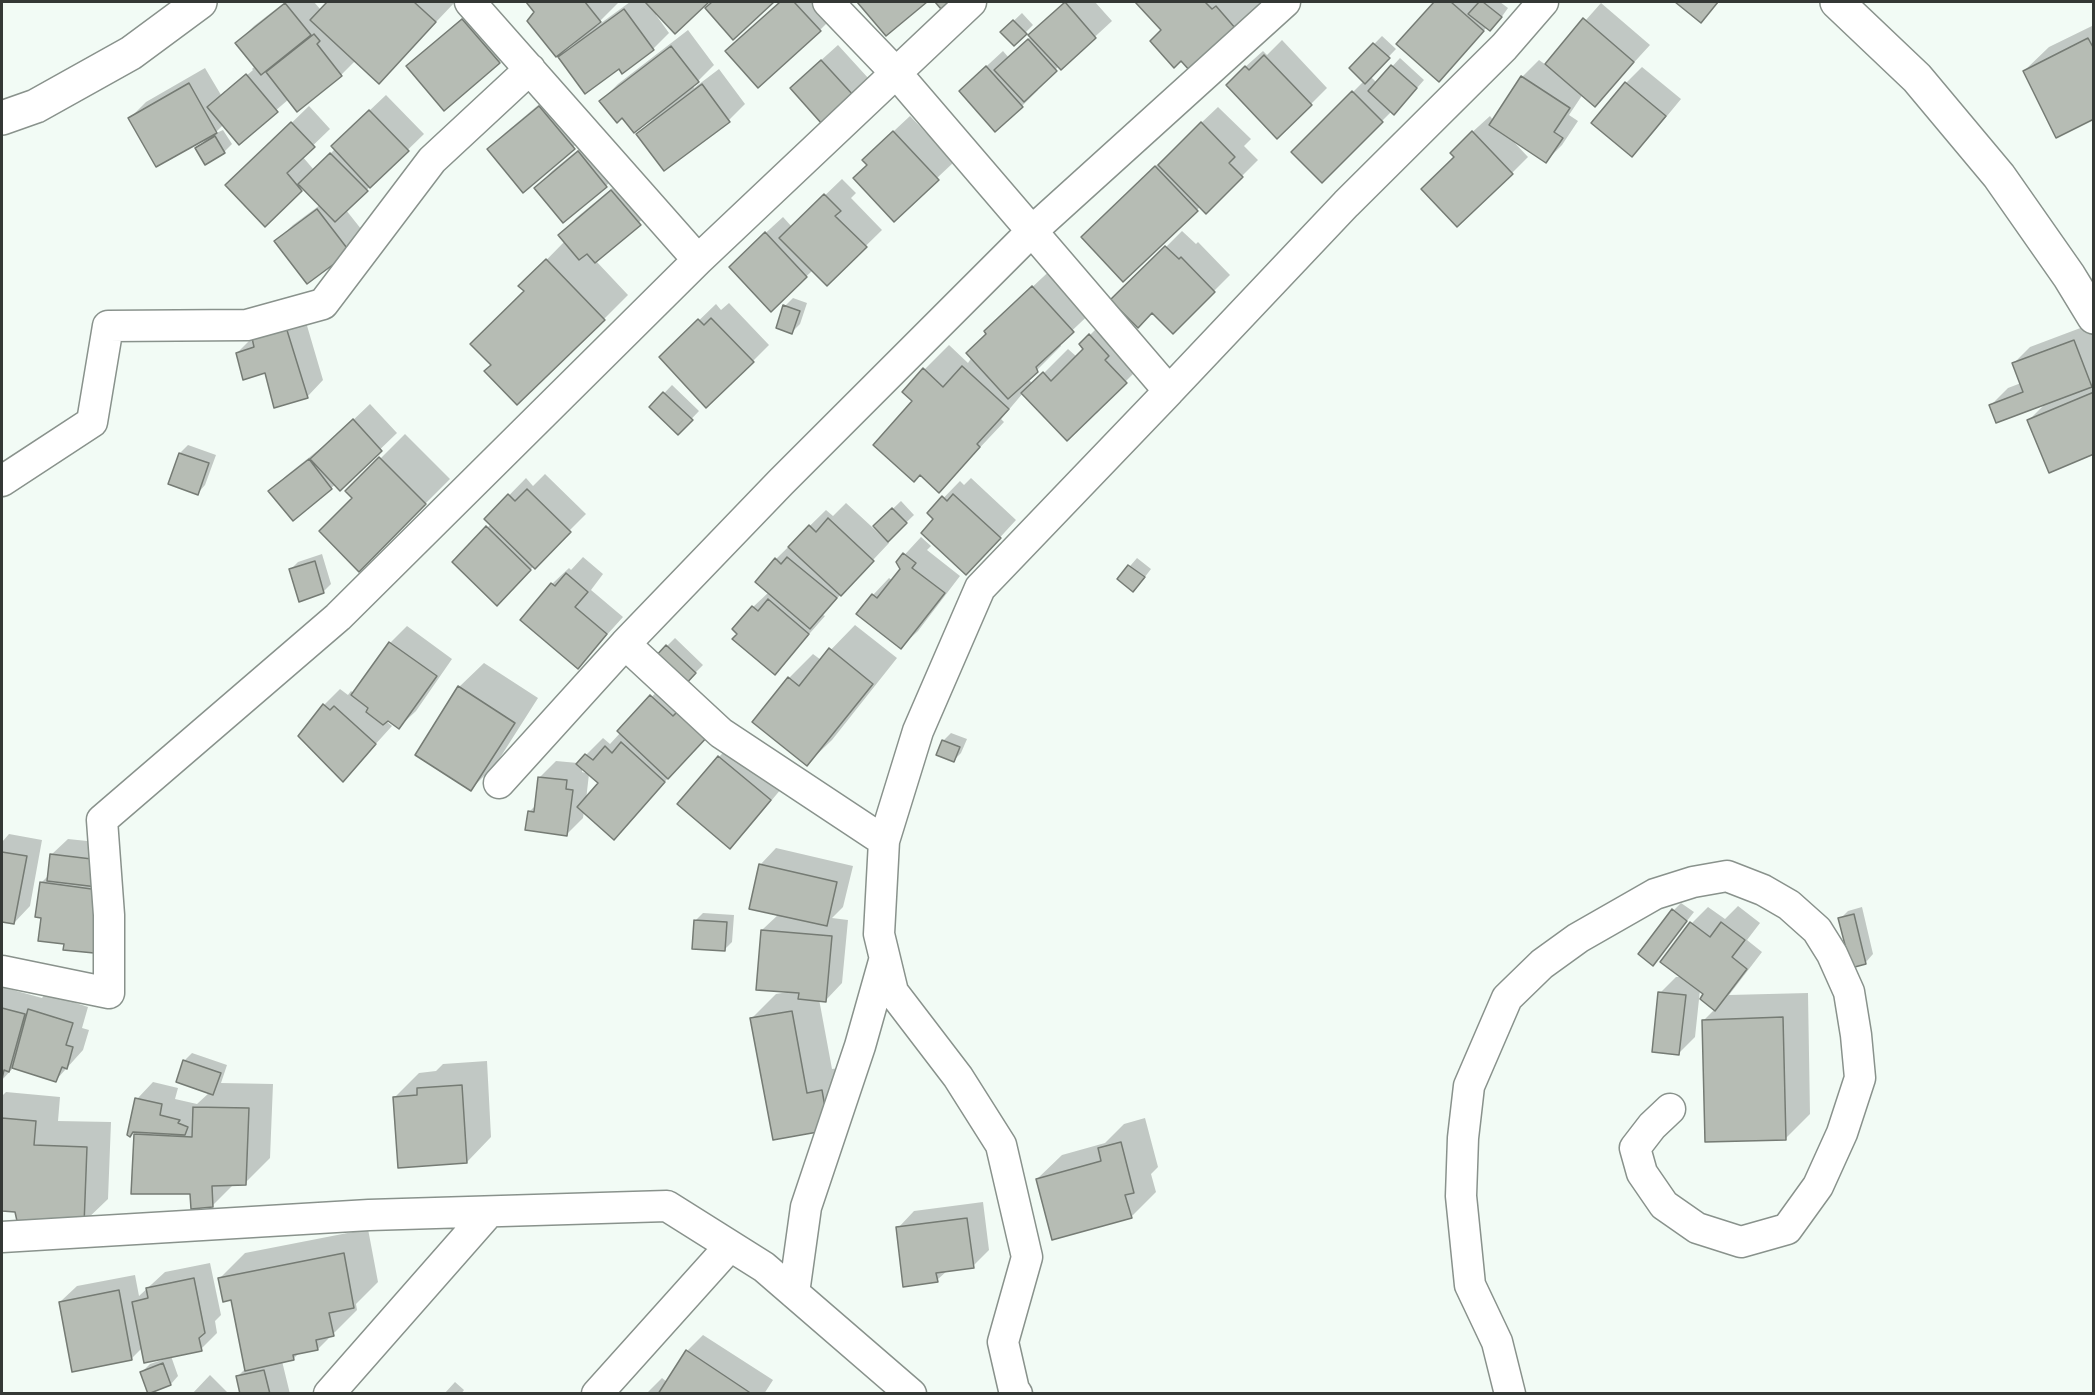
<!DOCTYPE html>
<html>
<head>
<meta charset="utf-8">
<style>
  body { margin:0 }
  #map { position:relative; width:2095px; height:1395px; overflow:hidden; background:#f2fbf5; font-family:Cabin,sans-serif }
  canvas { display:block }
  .frame { position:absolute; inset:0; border:3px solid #343835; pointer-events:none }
</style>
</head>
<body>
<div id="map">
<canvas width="2095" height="1395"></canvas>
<div class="frame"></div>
</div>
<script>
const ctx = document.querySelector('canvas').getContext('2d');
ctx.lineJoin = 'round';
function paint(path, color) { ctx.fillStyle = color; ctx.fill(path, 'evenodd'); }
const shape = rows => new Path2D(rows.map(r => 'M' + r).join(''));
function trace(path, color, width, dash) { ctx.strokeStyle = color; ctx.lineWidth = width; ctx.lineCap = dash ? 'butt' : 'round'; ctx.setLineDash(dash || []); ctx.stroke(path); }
const shadow = shape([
  [285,2,314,2,321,10,329,2,455,2,379,82,356,60,341,75,289,99,239,142,224,124,214,134,223,130,232,144,224,152,197,149,208,137,130,118,146,102,205,68,221,95,225,91,225,94,253,70,252,69,255,66,237,43,254,26],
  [528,2,619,2,596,25,597,26,630,2,707,2,675,31,658,13,656,15,669,33,653,49,619,67,560,58,577,41,536,12],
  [713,2,772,2,733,37,707,8],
  [780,2,825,2,836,14,820,30,727,51],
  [859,2,924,2,886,34],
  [1066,2,1095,2,1112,21,1061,68,1059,66,1037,88,1038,90,1022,106,977,75,1003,51,1009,58],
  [1137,2,1258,2,1260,3,1235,28,1181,59,1163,30],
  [1436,2,1500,2,1508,8,1498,22,1487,27,1439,80,1398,44],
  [1677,2,1719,2,1701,21],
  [479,3,515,46,499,62,408,66],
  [1601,3,1650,45,1595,105,1583,94,1569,115,1578,121,1562,145,1546,161,1513,141,1528,157,1512,173,1456,157,1468,136,1490,116,1493,120,1522,77,1539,60,1546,65],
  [1022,13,1033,25,1014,44,1002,32],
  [2094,25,2094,117,2024,71,2049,47],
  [688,30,714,65,693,86,694,88,719,69,745,104,729,120,638,134,653,119,651,117,623,116,601,101,618,84],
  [1382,36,1396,49,1370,76,1377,83,1400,58,1424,80,1402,105,1392,111,1322,181,1293,152,1364,81,1351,68],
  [1282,40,1327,88,1311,104,1244,68,1263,51,1267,55],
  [838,45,869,79,822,122,808,72],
  [1642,67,1681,99,1648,139,1632,155,1626,83],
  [556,90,591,131,523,191,489,149,505,133],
  [386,95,424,134,346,210,365,234,349,251,276,241,293,225,320,205,303,187,265,225,244,169,309,106,330,129,302,156,314,170,335,149,349,130],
  [1218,107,1251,139,1244,146,1258,160,1206,212,1201,206,1123,280,1107,212],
  [910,116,954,162,937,178,868,165,880,144],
  [595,136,622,169,606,186,536,188,552,171],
  [628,175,656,207,596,261,628,295,604,319,492,365,526,291,521,286,565,241,560,235,576,218],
  [842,179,856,193,851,198,882,230,827,284,813,270,771,310,747,250,783,217,792,227],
  [1182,231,1196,244,1198,242,1230,275,1173,332,1152,311,1113,300],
  [1058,263,1098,306,1060,342,1061,346,1028,379,1033,384,1068,349,1077,357,1085,349,1081,344,1114,311,1150,357,1125,382,1023,393,1001,419,1004,422,939,491,914,401,924,370,949,345,968,363,988,333,1011,307],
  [793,298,807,303,800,324,792,332,785,306],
  [729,303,769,345,753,361,661,357,716,304,721,310],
  [303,312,323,380,307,397,237,353,254,336],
  [2091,324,2094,331,2094,453,2029,420,2046,403,1991,405,2008,388,2021,383,2014,363,2030,347],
  [672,385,699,411,678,433,651,407],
  [370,404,397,433,340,488,336,484,293,519,270,491,287,475,326,444,327,445],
  [405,434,450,479,359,570,355,498,348,491],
  [188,445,216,455,205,485,198,493,169,483,180,453],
  [545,474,586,514,497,603,454,562,491,524,486,519,526,478,533,486],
  [971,478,1016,520,982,557,929,513,960,481,964,485],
  [901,501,914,515,887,541,889,543,841,594,823,615,825,616,775,673,753,607,769,592,776,559,826,510,833,516,846,503,884,538,885,536,875,526],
  [921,537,931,546,927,550,960,576,918,631,901,647,873,595,889,578,893,581,902,569,898,562],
  [322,554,331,584,323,592,290,570,298,562],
  [583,557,603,574,591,590,623,617,578,667,552,584,569,568,571,570],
  [1137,558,1151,569,1141,582,1119,579],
  [855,625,897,658,832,740,807,764,789,678,813,654,821,660],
  [407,626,452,659,416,711,399,727,384,717,382,718,392,726,343,780,324,705,340,689,348,695,351,691,354,693,390,643],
  [675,638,703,665,692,676,656,657],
  [484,663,538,698,496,764,471,789,459,687],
  [668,680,690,700,677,768,630,821,584,811,583,818,567,834,529,812,536,805,540,777,556,761,578,763,603,738,610,744,621,732,619,731],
  [582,768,600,783,586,800,589,774,582,772],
  [951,733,967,739,961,753,953,761,943,741],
  [735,740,786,783,747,830,730,847,719,757],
  [9,834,42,840,30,906,14,923,2,921,2,842],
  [68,839,116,844,66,943,43,916,41,883,49,875,51,855],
  [776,848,853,866,843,907,832,918,848,920,842,983,826,1000,819,999,832,1069,847,1067,829,1128,751,1019,776,994,788,992,762,930,779,914,760,865],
  [1681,903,1694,912,1653,964,1674,910],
  [1738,906,1760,923,1747,940,1762,952,1729,995,1808,993,1810,1114,1786,1138,1704,1020,1715,1009,1705,994,1700,990,1695,1037,1679,1053,1660,993,1676,977,1683,977,1662,962,1692,923,1708,907,1725,919],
  [1862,907,1873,954,1866,962,1840,919,1848,911],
  [703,913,734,915,732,942,724,950,695,921],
  [2,987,42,998,46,993,88,1007,82,1028,89,1030,83,1050,56,1080,14,1067,2,1080],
  [192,1053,227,1065,221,1083,273,1084,270,1158,245,1183,234,1184,213,1205,191,1192,135,1134,139,1131,134,1131,130,1135,137,1099,153,1082,178,1088,175,1099,197,1104,210,1092,184,1061],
  [487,1061,491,1137,467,1162,395,1097,419,1073,436,1071,443,1064],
  [6,1092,60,1097,58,1121,111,1122,108,1199,83,1223,16,1210,2,1209,2,1096],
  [1145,1118,1158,1167,1151,1174,1156,1192,1131,1217,1037,1179,1062,1155,1105,1143,1124,1124],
  [983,1202,989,1250,973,1266,948,1270,937,1280,898,1228,914,1211],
  [368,1229,378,1282,356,1304,357,1310,318,1349,300,1352,293,1359,282,1361,290,1394,241,1394,237,1377,246,1368,232,1298,220,1278,245,1253],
  [210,1263,221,1315,215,1321,217,1333,201,1349,171,1356,178,1376,171,1384,142,1372,150,1364,165,1359,165,1357,143,1347,131,1359,60,1302,77,1286,135,1275,139,1296,165,1272],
  [703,1335,773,1380,764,1394,646,1394,662,1378,667,1382,687,1351],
  [210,1375,229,1394,192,1394],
  [455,1382,464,1390,461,1394,444,1394]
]);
const building = shape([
  [327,2,414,2,436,22,379,84,310,20,327,2],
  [526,2,585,2,601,22,556,57,527,21,534,12,526,2],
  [645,2,709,2,675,34,645,2],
  [712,2,774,2,733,40,705,8,712,2],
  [780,2,794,2,821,31,758,88,725,51,780,2],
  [857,2,927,2,886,36,857,2],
  [935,2,950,2,941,9,935,2],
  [1065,2,1096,38,1061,70,1028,35,1065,2],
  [1135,2,1205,2,1212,9,1216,6,1236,29,1191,72,1181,61,1174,68,1150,41,1161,30,1135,2],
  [1434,2,1451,2,1484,31,1439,82,1396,44,1434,2],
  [1479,2,1483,2,1502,17,1490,31,1468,14,1479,2],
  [1675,2,1718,2,1701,23,1675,2],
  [285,3,311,35,261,75,235,43,285,3],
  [624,9,654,50,622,74,619,69,585,94,558,57,624,9],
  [1583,18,1634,62,1595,107,1545,64,1583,18],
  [462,19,500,63,444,111,406,66,462,19],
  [1013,20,1027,34,1014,46,1000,32,1013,20],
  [314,34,320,41,317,44,342,76,297,112,266,72,314,34],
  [2088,38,2094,49,2094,119,2056,138,2023,71,2088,38],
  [1028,39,1057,71,1024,102,994,70,1028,39],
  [1373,43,1390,58,1365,84,1349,68,1373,43],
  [671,46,699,82,634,133,622,118,617,123,599,101,671,46],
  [1264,55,1312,105,1277,139,1226,85,1245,66,1249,70,1264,55],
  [821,60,854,96,822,124,790,88,821,60],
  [1391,65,1417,88,1394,115,1368,91,1391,65],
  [986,66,1023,107,995,132,959,91,986,66],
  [246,74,278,112,239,145,207,107,246,74],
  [1521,76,1570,108,1554,132,1563,138,1546,163,1489,125,1521,76],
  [1625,82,1666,116,1632,157,1591,123,1625,82],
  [189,83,217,133,156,167,128,118,189,83],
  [702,84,730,122,664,171,636,134,702,84],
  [1352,91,1383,122,1322,183,1291,152,1352,91],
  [539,106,575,149,523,193,487,149,539,106],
  [369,110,409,151,370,188,331,146,369,110],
  [291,122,315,147,287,173,302,191,265,227,225,185,291,122],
  [1201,122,1235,157,1229,163,1243,177,1206,214,1158,165,1201,122],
  [893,131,939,180,894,222,853,178,867,165,862,160,893,131],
  [1472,131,1513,174,1457,227,1421,189,1454,157,1450,153,1472,131],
  [215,136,225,153,205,165,195,148,215,136],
  [578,151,607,187,563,223,534,188,578,151],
  [330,153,368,191,335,222,298,184,330,153],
  [1155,166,1198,211,1123,282,1081,237,1155,166],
  [611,190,641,225,595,263,587,254,579,260,558,235,611,190],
  [824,194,841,211,835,216,867,247,827,286,779,238,824,194],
  [317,209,350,252,307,284,274,241,317,209],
  [765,232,807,277,771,312,729,267,765,232],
  [1165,246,1179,259,1181,257,1215,292,1173,334,1152,313,1138,328,1110,300,1165,246],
  [546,259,605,320,517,405,484,371,491,365,470,344,524,291,518,286,546,259],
  [1032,286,1074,332,1036,367,1038,372,1008,399,966,353,986,334,984,331,1032,286],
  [783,305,800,311,792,334,776,328,783,305],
  [711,318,754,362,706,408,659,357,698,319,704,325,711,318],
  [286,327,308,398,274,408,265,373,243,380,236,353,254,347,252,338,286,327],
  [1089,334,1109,356,1105,360,1127,383,1067,441,1021,393,1043,372,1051,381,1083,349,1079,344,1089,334],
  [2074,340,2092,387,1996,423,1989,405,2023,392,2012,363,2074,340],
  [962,366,1009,409,977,444,980,447,939,493,920,475,914,482,873,445,912,401,902,392,923,368,943,387,962,366],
  [663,392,693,420,678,435,649,407,663,392],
  [2094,392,2094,454,2049,473,2027,420,2094,392],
  [353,419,382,451,340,491,310,459,353,419],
  [179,453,209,463,198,495,168,484,179,453],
  [379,457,426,504,359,572,319,531,352,498,345,491,379,457],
  [309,459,332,489,293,521,268,491,309,459],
  [527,489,571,532,535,569,484,519,508,494,515,501,527,489],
  [953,494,1001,538,966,575,921,533,933,519,927,513,942,496,947,501,953,494],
  [892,508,907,523,888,542,873,526,892,508],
  [828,518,874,561,841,596,788,547,809,525,816,532,828,518],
  [486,526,531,570,497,606,452,562,486,526],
  [903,553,916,563,912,568,945,593,901,649,856,614,872,594,877,598,900,569,896,562,903,553],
  [787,557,837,598,810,629,755,582,775,558,781,564,787,557],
  [315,561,324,593,299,602,289,569,315,561],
  [1128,565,1145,577,1133,592,1117,579,1128,565],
  [566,573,588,592,575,607,607,634,578,669,520,620,551,583,555,586,566,573],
  [768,599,809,634,775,675,732,639,737,634,732,629,752,606,758,611,768,599],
  [389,642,437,676,399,729,388,721,383,725,366,712,368,708,351,695,389,642],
  [666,645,696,673,684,686,654,658,666,645],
  [829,648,873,684,807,766,752,722,788,677,799,686,829,648],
  [458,686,515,723,471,791,415,755,458,686],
  [650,695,673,716,681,708,709,735,668,779,617,731,650,695],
  [323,704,330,710,334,706,376,744,343,782,298,736,323,704],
  [942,740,960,747,954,762,936,755,942,740],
  [621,742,665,782,614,840,577,807,598,783,576,764,585,754,593,760,605,746,612,753,621,742],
  [718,756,771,800,730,849,677,804,718,756],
  [538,777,567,780,566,789,573,790,567,836,525,830,528,811,534,812,538,777],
  [2,852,27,856,14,924,2,922,2,852],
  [50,854,100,860,97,887,47,881,50,854],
  [759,864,837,882,827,926,749,909,759,864],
  [40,882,99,890,99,910,94,953,63,950,64,944,38,941,41,918,35,917,40,882],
  [1672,909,1687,921,1653,966,1638,954,1672,909],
  [1854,914,1866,964,1851,968,1838,918,1854,914],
  [694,920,727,922,725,951,692,949,694,920],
  [1690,922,1710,937,1721,922,1745,940,1732,957,1747,969,1715,1011,1700,999,1703,994,1660,962,1690,922],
  [761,930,832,936,826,1002,798,999,799,993,756,990,761,930],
  [1658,992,1686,995,1679,1055,1652,1052,1658,992],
  [2,1008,25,1014,9,1072,4,1070,2,1079,2,1008],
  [28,1009,73,1023,66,1045,73,1047,67,1069,62,1067,56,1082,12,1068,28,1009],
  [792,1011,807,1093,822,1090,829,1130,773,1140,750,1018,792,1011],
  [1783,1017,1786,1140,1705,1142,1702,1020,1783,1017],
  [183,1060,221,1073,213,1095,176,1082,183,1060],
  [462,1085,467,1163,398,1168,393,1097,417,1095,417,1088,462,1085],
  [135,1098,162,1104,160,1115,180,1120,178,1123,188,1127,185,1135,133,1132,130,1137,127,1135,135,1098],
  [193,1107,249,1108,246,1185,212,1186,213,1207,191,1209,190,1194,131,1194,134,1134,192,1137,193,1107],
  [2,1118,36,1121,34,1145,87,1147,84,1225,17,1221,15,1212,2,1211,2,1118],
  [1121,1142,1134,1193,1125,1195,1132,1218,1052,1240,1036,1179,1101,1161,1098,1148,1121,1142],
  [967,1218,974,1268,936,1273,938,1282,903,1287,896,1227,967,1218],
  [344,1253,354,1308,329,1313,334,1336,316,1340,318,1350,293,1355,294,1360,245,1371,231,1300,223,1302,218,1278,344,1253],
  [194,1278,205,1333,199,1338,202,1351,144,1363,132,1302,148,1298,146,1288,194,1278],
  [119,1290,132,1360,72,1372,59,1302,119,1290],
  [686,1350,752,1394,658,1394,686,1350],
  [163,1363,171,1385,148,1394,140,1372,163,1363],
  [264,1370,270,1394,240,1394,236,1376,264,1370]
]);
const minor = shape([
  [470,2,698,260,971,2],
  [828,2,897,74,1169,391,1346,204,1504,47,1543,2],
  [2,481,92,422,108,326,247,325,323,304,432,160,530,69],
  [625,644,721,733,884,841,879,934,893,992,958,1077,1001,1145,1027,1257,1003,1342,1014,1390,1017,1394],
  [499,783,625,644,781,482,1032,231,1285,2],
  [884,841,918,731,980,588,1169,391],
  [2,971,109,993,109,915,102,820,338,617,698,260],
  [2,1237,369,1215,667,1206,764,1267,911,1394],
  [794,1293,806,1207,860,1046,884,961],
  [329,1394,489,1212],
  [597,1394,730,1246],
  [1510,1394,1497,1342,1470,1285,1461,1196,1463,1138,1469,1086,1507,998,1542,964,1578,938,1655,894,1693,882,1727,876,1763,890,1789,905,1817,930,1832,954,1849,992,1856,1035,1860,1078,1842,1133,1818,1186,1787,1229,1741,1242,1697,1228,1664,1205,1642,1173,1635,1148,1652,1126,1670,1109]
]);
const tertiary = shape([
  [1837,2,1917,78,1999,176,2069,276,2094,317],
  [2,118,36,106,131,53,200,2]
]);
paint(shadow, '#0003');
paint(building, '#b6bcb4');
trace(building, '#757b74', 1.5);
trace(minor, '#89928c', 33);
trace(tertiary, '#89928c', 36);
trace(minor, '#fff', 30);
trace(tertiary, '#fff', 33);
</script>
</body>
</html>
